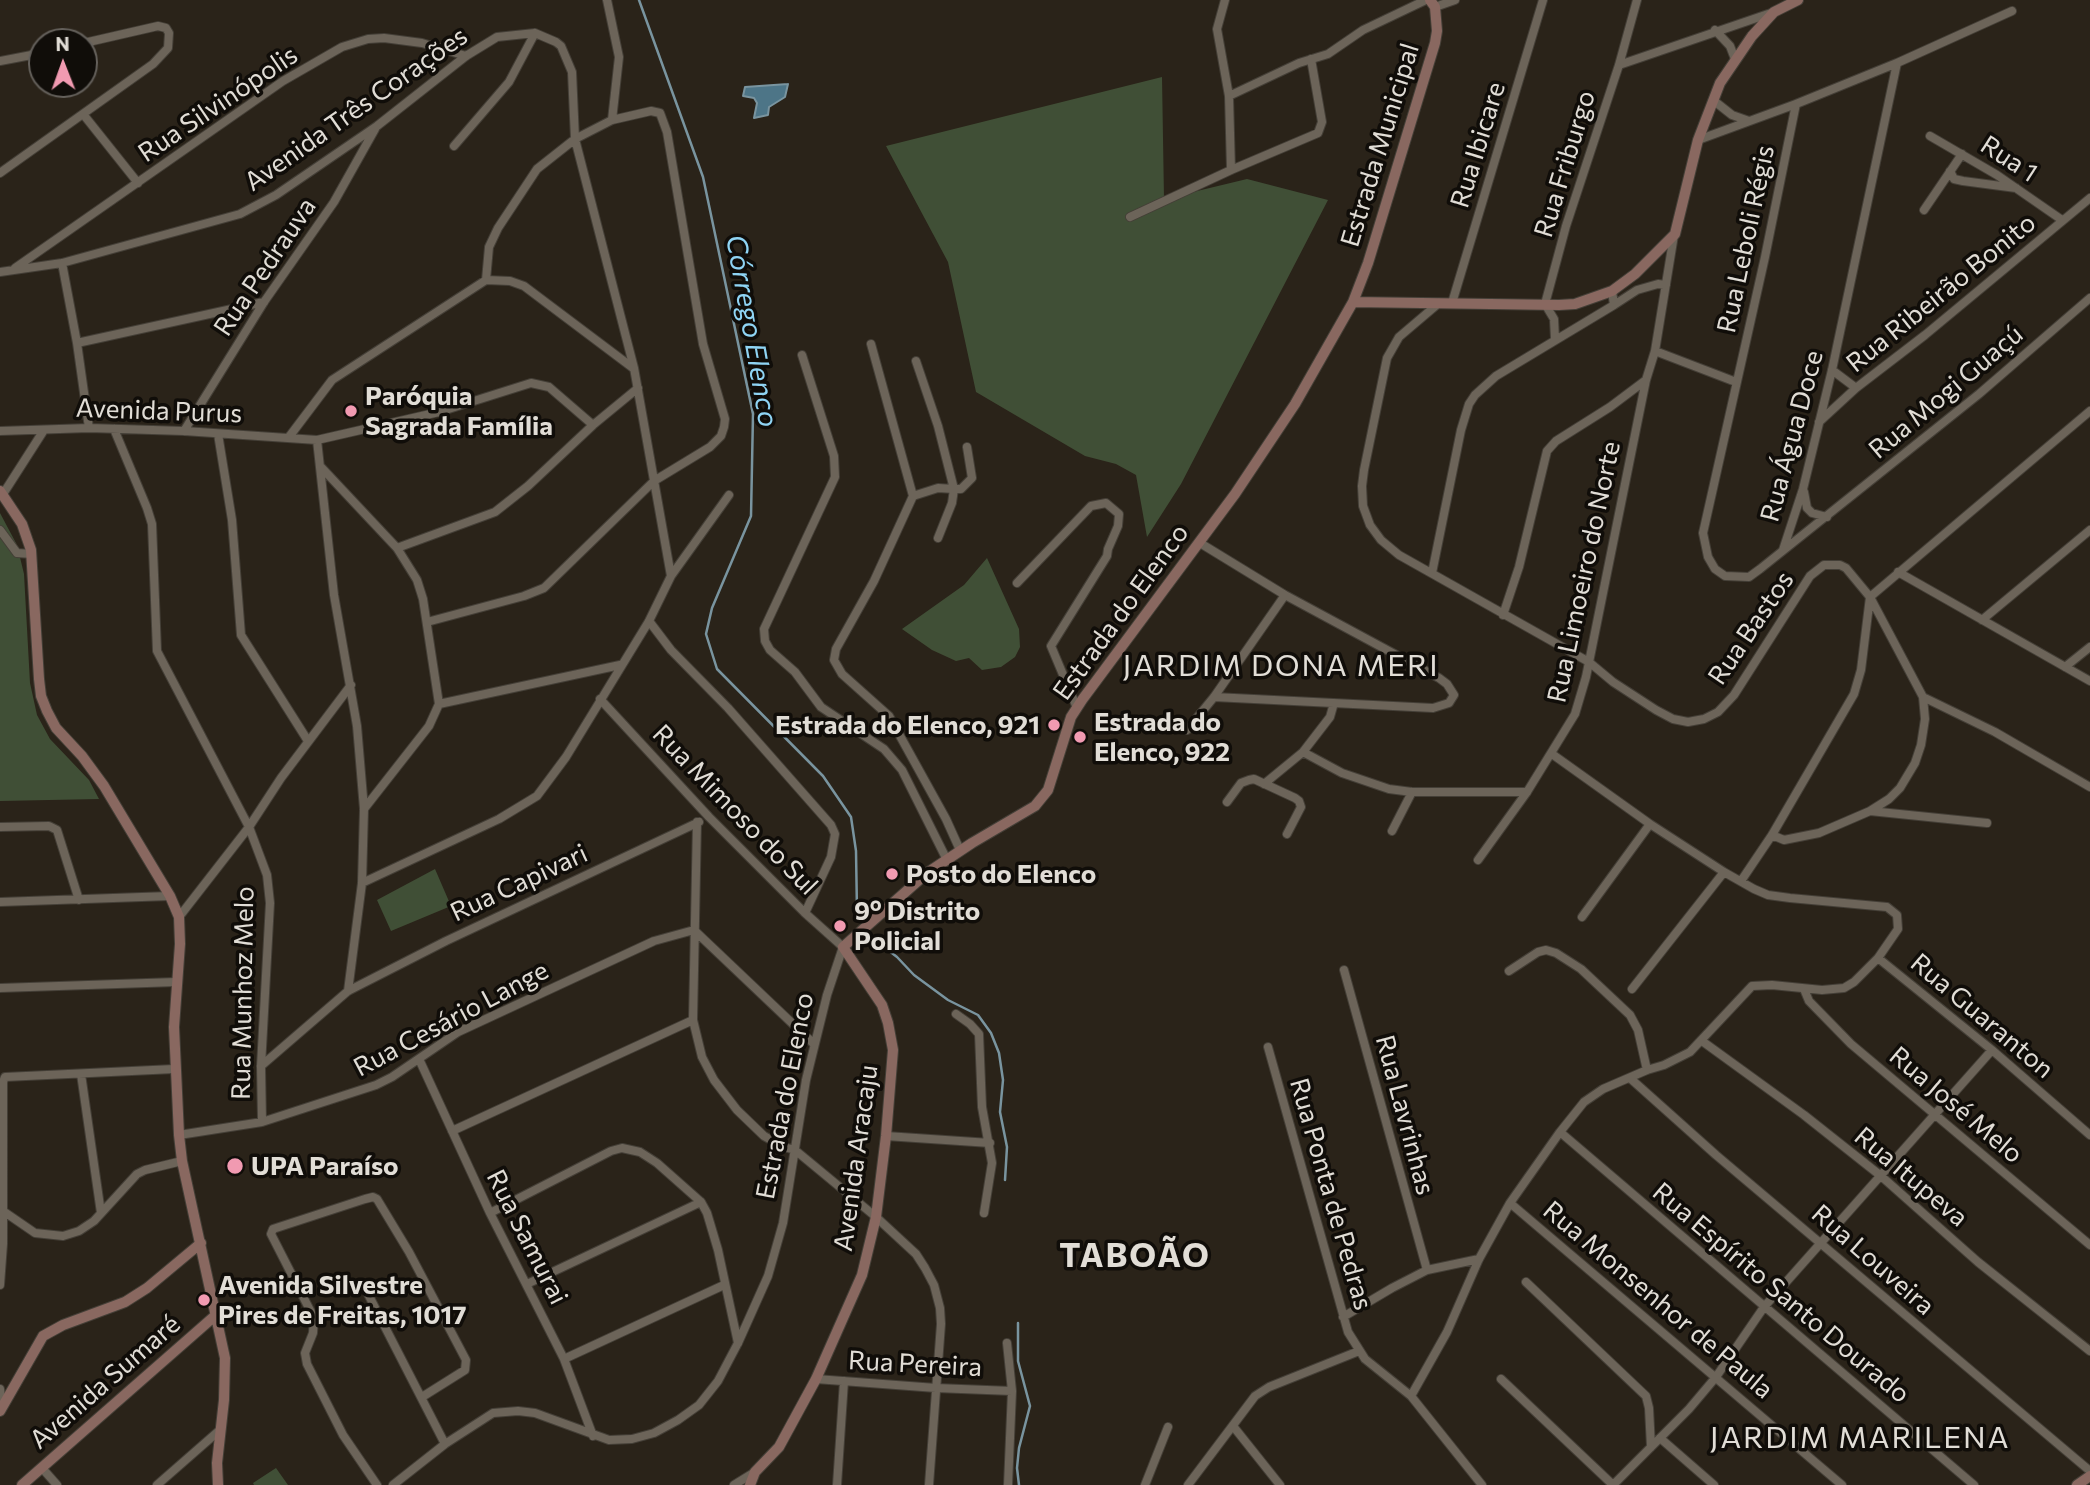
<!DOCTYPE html>
<html>
<head>
<meta charset="utf-8">
<style>
  body { margin:0 }
  #map { position:relative; width:2090px; height:1485px; overflow:hidden; background:#2a2319; font-family:Commissioner,sans-serif }
  canvas { display:block }
  .north { position:absolute; left:28px; top:28px; width:70px; height:70px; box-sizing:border-box; background:#100d09; border:2px solid #64605b; border-radius:50%; rotate:359deg; font-size:19px; font-weight:700; line-height:28px; text-align:center; color:#e1ddd6 }
  .north::after { content:''; display:block; margin:auto; width:24px; height:32px; background:#f19ab1; clip-path:polygon(50% 0,100% 100%,50% 72%,0 100%) }
</style>
</head>
<body>
<div id="map">
<canvas width="2090" height="1485"></canvas>
<div class="north">N</div>
</div>
<script>
const ctx = document.querySelector('canvas').getContext('2d');
ctx.lineJoin = 'round';
function paint(path, color) { ctx.fillStyle = color; ctx.fill(path, 'evenodd'); }
const shape = rows => new Path2D(rows.map(r => 'M' + r).join(''));
function trace(path, color, width, dash) { ctx.strokeStyle = color; ctx.lineWidth = width; ctx.lineCap = dash ? 'butt' : 'round'; ctx.setLineDash(dash || []); ctx.stroke(path); }
function write(font, color, halo, rows, align = 'center') {
  ctx.font = font + ' Commissioner,sans-serif'; ctx.lineWidth = 7; ctx.setLineDash([]); ctx.textBaseline = 'middle'; ctx.strokeStyle = halo; ctx.fillStyle = color; for (const [text, x, y, turn = 0] of rows) {
    ctx.save(); ctx.translate(x, y); ctx.rotate((+turn || 0) * Math.PI / 180); ctx.textAlign = isNaN(turn) ? turn : align; if (halo) ctx.strokeText(text, 0, 0); ctx.fillText(text, 0, 0); ctx.restore();
  }
}
const green = shape([
  [1162,77,1164,199,1247,179,1328,200,1181,484,1147,537,1136,475,1116,464,1085,456,976,392,948,262,886,146],
  [0,513,17,545,24,574,30,683,37,715,50,739,89,780,99,799,0,801],
  [987,558,1019,629,1020,647,1015,657,1001,667,982,670,969,658,956,661,932,650,902,629,964,585],
  [435,869,451,906,391,931,377,900],
  [276,1468,288,1485,254,1485,253,1483]
]);
const water = shape([
  [788,84,785,97,769,107,768,115,754,118,757,103,754,98,743,96,745,87,788,84]
]);
const stream = shape([
  [639,0,703,177,753,414,751,516,712,608,706,634,717,669,823,776,851,817,856,851,857,912],
  [875,940,897,957,914,975,948,1000,978,1015,991,1033,999,1053,1003,1080,1000,1112,1007,1147,1005,1180],
  [1018,1323,1018,1361,1030,1406,1019,1448,1017,1468,1019,1485]
]);
const street = shape([
  [607,0,619,57,612,120],
  [1225,0,1217,29,1229,96,1231,170],
  [1435,7,1455,0],
  [1715,30,1730,46,1735,59],
  [0,61,42,53],
  [1619,65,1774,12],
  [1229,96,1299,63,1328,54,1363,30,1426,0],
  [1713,100,1732,115,1749,121],
  [1796,104,1765,257,1703,533,1708,557,1715,569,1725,576,1749,577,1760,569,1979,394,2090,298],
  [83,114,138,183],
  [1930,136,1997,175,2062,220],
  [1698,140,1796,104,1897,63,2012,11],
  [454,146,509,82,535,33],
  [1950,171,1954,179,1963,181,2016,188],
  [0,173,153,64,168,48,169,33,166,28,158,26,84,43],
  [1924,210,1962,154],
  [1130,217,1231,170,1318,133,1322,122,1311,59],
  [62,263,77,343,89,428],
  [15,268,283,81,342,47,368,39,384,38,422,43,466,56],
  [0,272,62,263,240,214,276,195,377,126,466,56,497,37,535,33,556,42,561,46,572,72,575,139,634,368,671,576,649,621,566,757,537,796,499,819,362,883],
  [1439,303,1399,337,1387,358,1364,470,1362,486,1363,506,1370,525,1381,540,1399,555,1589,662,1613,682,1656,710,1673,719,1688,722,1704,719,1718,712,1734,695,1810,576,1824,565,1840,565,1846,568,1870,597,1923,697,1995,732,2090,787],
  [1452,303,1543,0],
  [1614,305,1637,290,1658,284,1666,285],
  [1555,339,1554,319,1545,304,1566,226,1619,65,1637,0],
  [77,343,264,302],
  [871,344,913,496],
  [1655,351,1736,382],
  [802,355,834,456,835,477,764,629,765,641,770,650,795,672,821,707,884,749,902,770,947,860],
  [916,361,938,426,954,489,938,488,913,496,874,581,836,649,834,660,842,674,889,716,946,819,960,850],
  [1832,370,1856,388],
  [1819,422,1856,388,1925,335,2090,198],
  [114,429,147,508,152,524,157,651,249,827,267,875,270,903,261,1066,262,1122],
  [0,431,89,428,184,431,317,440,439,412,531,383,549,387,593,425],
  [184,431,264,302,334,202,375,129],
  [218,434,232,520,241,635,308,741],
  [289,437,332,380,486,280,510,281,524,286,633,368],
  [317,440,334,595,357,726,364,809,362,883,348,991],
  [320,466,397,548,417,580,423,599,439,704,429,726,364,809],
  [1804,492,1807,508,1812,513,1827,517],
  [3,494,44,430],
  [0,530,17,553,32,554],
  [938,538,952,503,954,489,961,489,972,478,967,447],
  [1200,543,1285,595,1439,678,1447,684,1454,695,1449,703,1433,708,1214,697],
  [397,548,495,512,528,486,593,425,638,388],
  [1783,550,1803,489,1832,370,1897,63],
  [1898,572,2090,681],
  [1432,573,1461,430,1469,404,1475,395,1496,376,1614,305,1612,291],
  [671,576,729,495],
  [1017,583,1091,506,1106,503,1119,514,1118,526,1108,549,1107,556,1051,646,1077,708],
  [1870,597,2090,411],
  [1503,615,1519,567,1547,451,1556,441,1610,407,1646,380],
  [1982,620,2090,530],
  [649,621,671,650,728,708,831,825,835,834,831,857,805,913],
  [427,622,524,596,544,588,654,481,710,447,721,436,724,427,725,419,703,344,667,132,660,113,651,111,612,120,575,139,537,169,498,228,489,247,486,280],
  [2065,667,2090,647],
  [439,704,620,665],
  [1187,730,1214,697,1285,595],
  [1303,752,1342,773,1389,789,1412,792,1527,792],
  [1264,784,1303,752,1330,717,1334,703],
  [1227,802,1241,783,1249,780,1254,779,1295,798,1299,801,1301,807,1287,834],
  [1870,811,1987,823],
  [697,822,693,1020,702,1057,714,1080,737,1110,764,1136,784,1147,795,1150,876,1217,916,1254,925,1268,934,1285,940,1308,941,1324,929,1485],
  [0,827,49,826,57,830,79,900],
  [1392,831,1412,792],
  [1772,835,1784,840,1819,833,1870,811,1889,799,1900,788,1915,763,1921,745,1925,719,1923,697],
  [1478,860,1527,792,1575,714,1586,677,1646,380,1655,351,1674,235],
  [1741,881,1772,835,1854,694,1861,670,1870,597],
  [0,902,170,896],
  [179,917,249,827,281,778,351,685],
  [1582,917,1650,824],
  [1878,958,1992,1050,2090,1135],
  [1344,970,1427,1270],
  [1509,971,1538,952,1546,950,1556,953,1581,969,1630,1015,1638,1030,1647,1070],
  [0,988,176,982],
  [1632,989,1724,872],
  [1804,989,1809,1001,1851,1044,2090,1245],
  [956,1014,970,1024,979,1034,982,1107,992,1163,984,1213],
  [1702,1041,1804,1115,1881,1176,1978,1262,2090,1351],
  [1268,1047,1348,1332,1365,1359,1411,1396,1482,1485],
  [419,1059,490,1213,564,1359,593,1436],
  [261,1066,348,991,446,941,699,822],
  [81,1074,101,1213],
  [1631,1079,1716,1155,2090,1471],
  [452,1131,693,1020],
  [1560,1132,1974,1485],
  [179,1135,262,1122,376,1085,392,1077,458,1032,654,941,694,930,814,1044],
  [886,1136,990,1143],
  [1510,1203,1842,1485],
  [3,1211,35,1233,63,1236,79,1231,94,1221,137,1174,145,1170,182,1161],
  [490,1213,611,1151,622,1148,640,1152,657,1163,701,1202,707,1213,718,1250,738,1343],
  [1526,1282,1646,1396,1649,1408,1651,1447],
  [527,1284,701,1202],
  [0,1285,3,1244,3,1082,5,1077,174,1069],
  [367,1292,445,1444],
  [1343,1317,1392,1288,1427,1270,1479,1259],
  [1007,1343,1012,1391,1008,1485],
  [564,1359,724,1285],
  [816,1379,936,1388,1012,1391],
  [1501,1379,1613,1485],
  [0,1389,2,1407],
  [1411,1396,1447,1332,1479,1259,1510,1203,1560,1132,1584,1102,1603,1089,1647,1070,1664,1065,1690,1052,1752,986,1772,985,1822,990,1844,988,1854,982,1878,958,1898,929,1897,915,1887,907,1790,898,1768,895,1754,889,1724,872,1650,824,1552,754],
  [1233,1426,1280,1485],
  [1660,1438,1714,1485],
  [42,1468,57,1485],
  [157,1485,221,1429],
  [377,1485,343,1435,307,1364,305,1353,313,1333,314,1318,271,1234,273,1229,365,1199,373,1197,377,1199,409,1252,466,1360,465,1370,422,1397],
  [393,1485,445,1444,493,1413,518,1411,535,1413,609,1440,632,1439,654,1433,678,1420,699,1405,718,1381,738,1343,768,1276,783,1223,806,1080,827,995,843,947,805,913,709,817,600,699],
  [734,1485,755,1472],
  [837,1485,844,1381],
  [1145,1485,1168,1427],
  [1188,1485,1255,1396,1269,1387,1359,1351],
  [1613,1485,1689,1409,1716,1377,1764,1307,1992,1050]
]);
const secondary = shape([
  [1353,302,1559,305,1575,304,1612,291,1635,274,1675,234,1698,140,1720,83,1752,36,1774,12,1798,0],
  [0,491,22,524,31,550,39,679,41,696,47,711,56,728,82,756,104,786,170,896,179,917,180,944,174,1027,179,1135,182,1161,225,1358,224,1400,217,1463,218,1485],
  [0,1411,43,1336,63,1325,125,1302,147,1288,201,1243],
  [22,1485,217,1314],
  [750,1485,755,1472,779,1447,816,1379,862,1275,876,1217,886,1136,893,1050,888,1023,882,1005,843,947,927,873,972,843,1035,806,1048,790,1071,717,1082,700,1235,494,1295,404,1353,302,1368,263,1435,43,1437,31,1435,7,1430,0],
  [2077,1485,2090,1476]
]);
const markers = [
  [351,411,7,"#f19ab1"],
  [1054,725,7,"#f19ab1"],
  [1080,737,7,"#f19ab1"],
  [892,874,7,"#f19ab1"],
  [840,926,7,"#f19ab1"],
  [235,1166,9,"#f19ab1"],
  [204,1300,7,"#f19ab1"]
];
const streetNames = [
  ["Rua Silvinópolis",218,104,-34],
  ["Avenida Três Corações",356,109,-35],
  ["Estrada Municipal",1380,145,-73],
  ["Rua Ibicare",1478,145,-73],
  ["Rua 1",2009,159,33],
  ["Rua Friburgo",1565,164,-73],
  ["Rua Leboli Régis",1746,239,-78],
  ["Rua Pedrauva",265,267,-56],
  ["Rua Ribeirão Bonito",1941,293,-39],
  ["Rua Mogi Guaçú",1946,392,-40],
  ["Avenida Purus",159,411,2],
  ["Rua Água Doce",1792,436,-75],
  ["Rua Limoeiro do Norte",1584,572,-78],
  ["Estrada do Elenco",1121,612,-54],
  ["Rua Bastos",1751,628,-56],
  ["Rua Mimoso do Sul",735,810,46],
  ["Rua Capivari",519,883,-25],
  ["Rua Munhoz Melo",243,993,-89],
  ["Rua Guaranton",1982,1016,40],
  ["Rua Cesário Lange",451,1019,-28],
  ["Estrada do Elenco",785,1096,-79],
  ["Rua José Melo",1956,1105,40],
  ["Rua Lavrinhas",1405,1115,75],
  ["Avenida Aracaju",856,1158,-82],
  ["Rua Itupeva",1911,1177,40],
  ["Rua Ponta de Pedras",1331,1194,74],
  ["Rua Samurai",527,1237,63],
  ["Rua Louveira",1873,1260,41],
  ["Rua Espírito Santo Dourado",1781,1293,40],
  ["Rua Monsenhor de Paula",1658,1300,40],
  ["Rua Pereira",915,1364,3],
  ["Avenida Sumaré",105,1382,-41]
];
const poiNames = [
  ["Paróquia",365,396],
  ["Sagrada Família",365,426],
  ["Estrada do",1094,722],
  ["Elenco, 922",1094,752],
  ["Estrada do Elenco, 921",1040,725,"right"],
  ["Posto do Elenco",906,874],
  ["9º Distrito",854,911],
  ["Policial",854,941],
  ["UPA Paraíso",251,1166],
  ["Avenida Silvestre",218,1285],
  ["Pires de Freitas, 1017",218,1315]
];
const waterNames = [
  ["Córrego Elenco",752,331,80]
];
const quarterNames = [
  ["JARDIM DONA MERI",1281,666],
  ["JARDIM MARILENA",1860,1438]
];
const districtNames = [
  ["TABOÃO",1135,1256]
];
paint(green, '#404f36');
paint(water, '#4d7587');
trace(water, '#79949f', 2);
trace(stream, '#79949f', 2.5);
trace(street, '#443f37', 10);
trace(secondary, '#443f37', 12);
trace(street, '#6c6459', 8);
trace(secondary, '#896860', 10);
for (const [x, y, r, color] of markers) { const dot = new Path2D(); dot.arc(x, y, r, 0, 2 * Math.PI); ctx.fillStyle = color; ctx.fill(dot); trace(dot, '#100d09', 2.5); }
write('26px', '#e1ddd6', '#100d09', streetNames);
write('bold 26px', '#e1ddd6', '#100d09', poiNames, 'left');
write('italic 28px', '#8fd4f4', '#100d09', waterNames);
ctx.letterSpacing = '2px';
write('30px', '#e1ddd6', '#100d09', quarterNames);
ctx.letterSpacing = '0px';
ctx.letterSpacing = '2px';
write('bold 33px', '#e1ddd6', '#100d09', districtNames);
ctx.letterSpacing = '0px';
</script>
</body>
</html>
